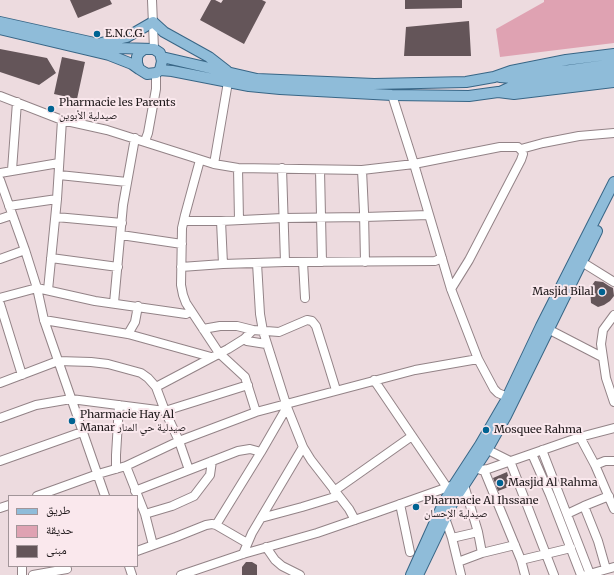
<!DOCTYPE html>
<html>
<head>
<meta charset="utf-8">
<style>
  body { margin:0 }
  #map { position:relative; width:614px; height:575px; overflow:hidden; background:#eddbdf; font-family:Merriweather,"Noto Naskh Arabic",serif }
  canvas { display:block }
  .legend { position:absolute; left:8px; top:495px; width:130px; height:72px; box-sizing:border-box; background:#fae8ed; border:1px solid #a29599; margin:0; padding:5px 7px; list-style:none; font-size:12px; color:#1f191b }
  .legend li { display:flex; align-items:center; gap:8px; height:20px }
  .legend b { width:20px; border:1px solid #a29599 }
</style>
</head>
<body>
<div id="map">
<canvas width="614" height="575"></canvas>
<ul class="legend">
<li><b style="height:5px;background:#8fbcd9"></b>طريق</li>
<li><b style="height:11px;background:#dfa2b2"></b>حديقة</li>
<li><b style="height:11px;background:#645559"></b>مبنى</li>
</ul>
</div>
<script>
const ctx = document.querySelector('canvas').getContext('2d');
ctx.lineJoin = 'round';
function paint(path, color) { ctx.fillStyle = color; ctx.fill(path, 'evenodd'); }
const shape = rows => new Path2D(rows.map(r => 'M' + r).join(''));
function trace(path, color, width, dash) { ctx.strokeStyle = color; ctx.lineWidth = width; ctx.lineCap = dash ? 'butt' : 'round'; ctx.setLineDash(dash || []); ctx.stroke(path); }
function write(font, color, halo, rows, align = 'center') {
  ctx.font = font + ' Merriweather,"Noto Naskh Arabic",serif'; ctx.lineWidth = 4; ctx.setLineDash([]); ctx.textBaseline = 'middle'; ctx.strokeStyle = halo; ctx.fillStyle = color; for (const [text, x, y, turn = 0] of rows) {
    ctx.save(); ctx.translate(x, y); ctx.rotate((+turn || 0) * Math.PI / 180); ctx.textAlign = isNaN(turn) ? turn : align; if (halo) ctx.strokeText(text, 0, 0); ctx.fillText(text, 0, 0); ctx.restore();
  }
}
const green = shape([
  [544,0,614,0,614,43,500,57,496,29,544,2]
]);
const building = shape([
  [70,0,110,0,112,4,78,18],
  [211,0,215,0,221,3,223,0,262,0,266,2,244,44,200,20],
  [405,0,462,0,462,8,405,9],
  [469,21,471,56,404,56,406,27],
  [0,49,47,58,56,73,39,85,0,72],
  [62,57,85,62,77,99,54,94],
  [595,281,603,282,609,286,613,288,614,296,610,301,604,305,598,307,591,303,590,288],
  [507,472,511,486,498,491,493,478],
  [246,562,252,562,257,565,257,575,242,575,242,567]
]);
const minor = shape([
  [152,0,154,49],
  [392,95,414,164,451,289,478,359,494,389,498,393,512,399],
  [0,96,62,120,107,130,214,164,238,168,362,170,414,164,500,147,518,147,522,151,523,154,521,160,469,260,451,289],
  [145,141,148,133,156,89,156,73],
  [521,149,543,143,579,136,614,133],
  [200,160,185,215,182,228,181,285,183,295,186,303,219,353,245,377,256,412],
  [214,164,228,82],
  [238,168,239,220],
  [282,168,285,262],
  [12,170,17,102],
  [320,170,322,262],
  [362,170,364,212,365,262],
  [0,173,59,163],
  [59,175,127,182],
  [0,180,25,250,37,288,44,320,105,496],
  [9,206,57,199],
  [56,217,122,223],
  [0,219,12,215],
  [184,221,221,221,283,218,364,217,429,215],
  [221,221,223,264],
  [121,235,182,244],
  [51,258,118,267],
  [0,259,25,250],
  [577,259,614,282],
  [303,262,305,298],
  [257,263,260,314,263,331,287,407,303,447,311,460,349,509,355,520],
  [181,267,223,264,285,262,435,261,442,258],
  [48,290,57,199,62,120],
  [0,298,37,288,95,301,186,314,191,311],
  [114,303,123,205,135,138],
  [0,304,22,375],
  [614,315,603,330,601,344,606,378,614,402],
  [44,320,128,334,211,357],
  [544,327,602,357],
  [203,329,220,326,237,326,253,330],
  [128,334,135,322,138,306],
  [244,339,247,341,266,344],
  [374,380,446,486],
  [0,383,58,361,91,362,108,364,141,373,148,378,156,387,165,411,179,441,189,470],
  [156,387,228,349,244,339,253,330,279,332,307,320,312,321,316,326,328,364,336,390],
  [0,418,36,405,71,399,165,411,248,385],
  [580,437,595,465,614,509],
  [482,447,510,461,554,575],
  [542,450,590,574],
  [532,454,550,495,581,575],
  [0,461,82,432],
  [595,465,605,461,614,461],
  [126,466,145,514,153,545],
  [470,466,481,470,488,469,580,437,614,428],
  [116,469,116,455,119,405],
  [484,470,521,560,525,575],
  [464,485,478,532,482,553],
  [135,491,238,451,250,449,261,452],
  [334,491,412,436],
  [37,496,98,474,126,466,179,441,256,412,415,370,478,359],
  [400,504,410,552],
  [584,506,598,541,606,569],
  [0,508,9,505],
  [145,514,172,506,194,496,210,475,212,461],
  [567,514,584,506,609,496],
  [261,518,302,507,338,496],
  [445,518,452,538,461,575],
  [216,525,261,452,287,407],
  [452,538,478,532],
  [266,547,275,560,282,566,300,575],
  [137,551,176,537,206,525,212,524,216,525,247,543],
  [243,554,252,533,303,447],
  [521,560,571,548],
  [458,562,482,553,515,545],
  [22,566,22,575],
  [129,566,132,575],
  [33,575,67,569],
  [181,575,243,554,317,533,375,513,454,485],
  [586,575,614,567]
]);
const major = shape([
  [0,22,117,48,154,49,160,53,162,61,160,70,156,73,147,74,139,69,137,63,137,57,139,53,144,49],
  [0,29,109,55,132,64,139,69],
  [101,43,127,37,153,22,164,32,209,57,227,71],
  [162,57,257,79,374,84,466,82,494,77,511,71,566,60,614,54],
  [160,70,172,71,249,86,280,89,392,95,469,96,498,92,514,94,614,82],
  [500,77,512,78,614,64],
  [500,92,513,86,614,73],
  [411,575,443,504,454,485,480,445,505,402,541,326,614,182],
  [418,575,453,502,487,450,506,416,597,231]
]);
const markers = [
  [97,34,4,"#006392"],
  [51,109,4,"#006392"],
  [602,292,4,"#006392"],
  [72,421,4,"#006392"],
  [486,430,4,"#006392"],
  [500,483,4,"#006392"],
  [416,507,4,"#006392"]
];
const poiNames = [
  ["E.N.C.G.",105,34],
  ["Pharmacie les Parents",59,103],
  ["صيدلية الأبوين",59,116],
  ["Masjid Bilal",594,292,"right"],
  ["Pharmacie Hay Al",80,415],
  ["Manar صيدلية حي المنار",80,428],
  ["Mosquee Rahma",494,430],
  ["Masjid Al Rahma",508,483],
  ["Pharmacie Al Ihssane",424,501],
  ["صيدلية الإحسان",424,514]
];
paint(green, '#dfa2b2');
paint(building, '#645559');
trace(minor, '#938387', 10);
trace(major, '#386686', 12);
trace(minor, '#fff', 8);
trace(major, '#8fbcd9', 10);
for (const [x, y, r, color] of markers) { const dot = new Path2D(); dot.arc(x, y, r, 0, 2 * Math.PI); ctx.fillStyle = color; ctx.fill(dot); trace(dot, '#fae8ed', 1.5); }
write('11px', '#1f191b', '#fae8ed', poiNames, 'left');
</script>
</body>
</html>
